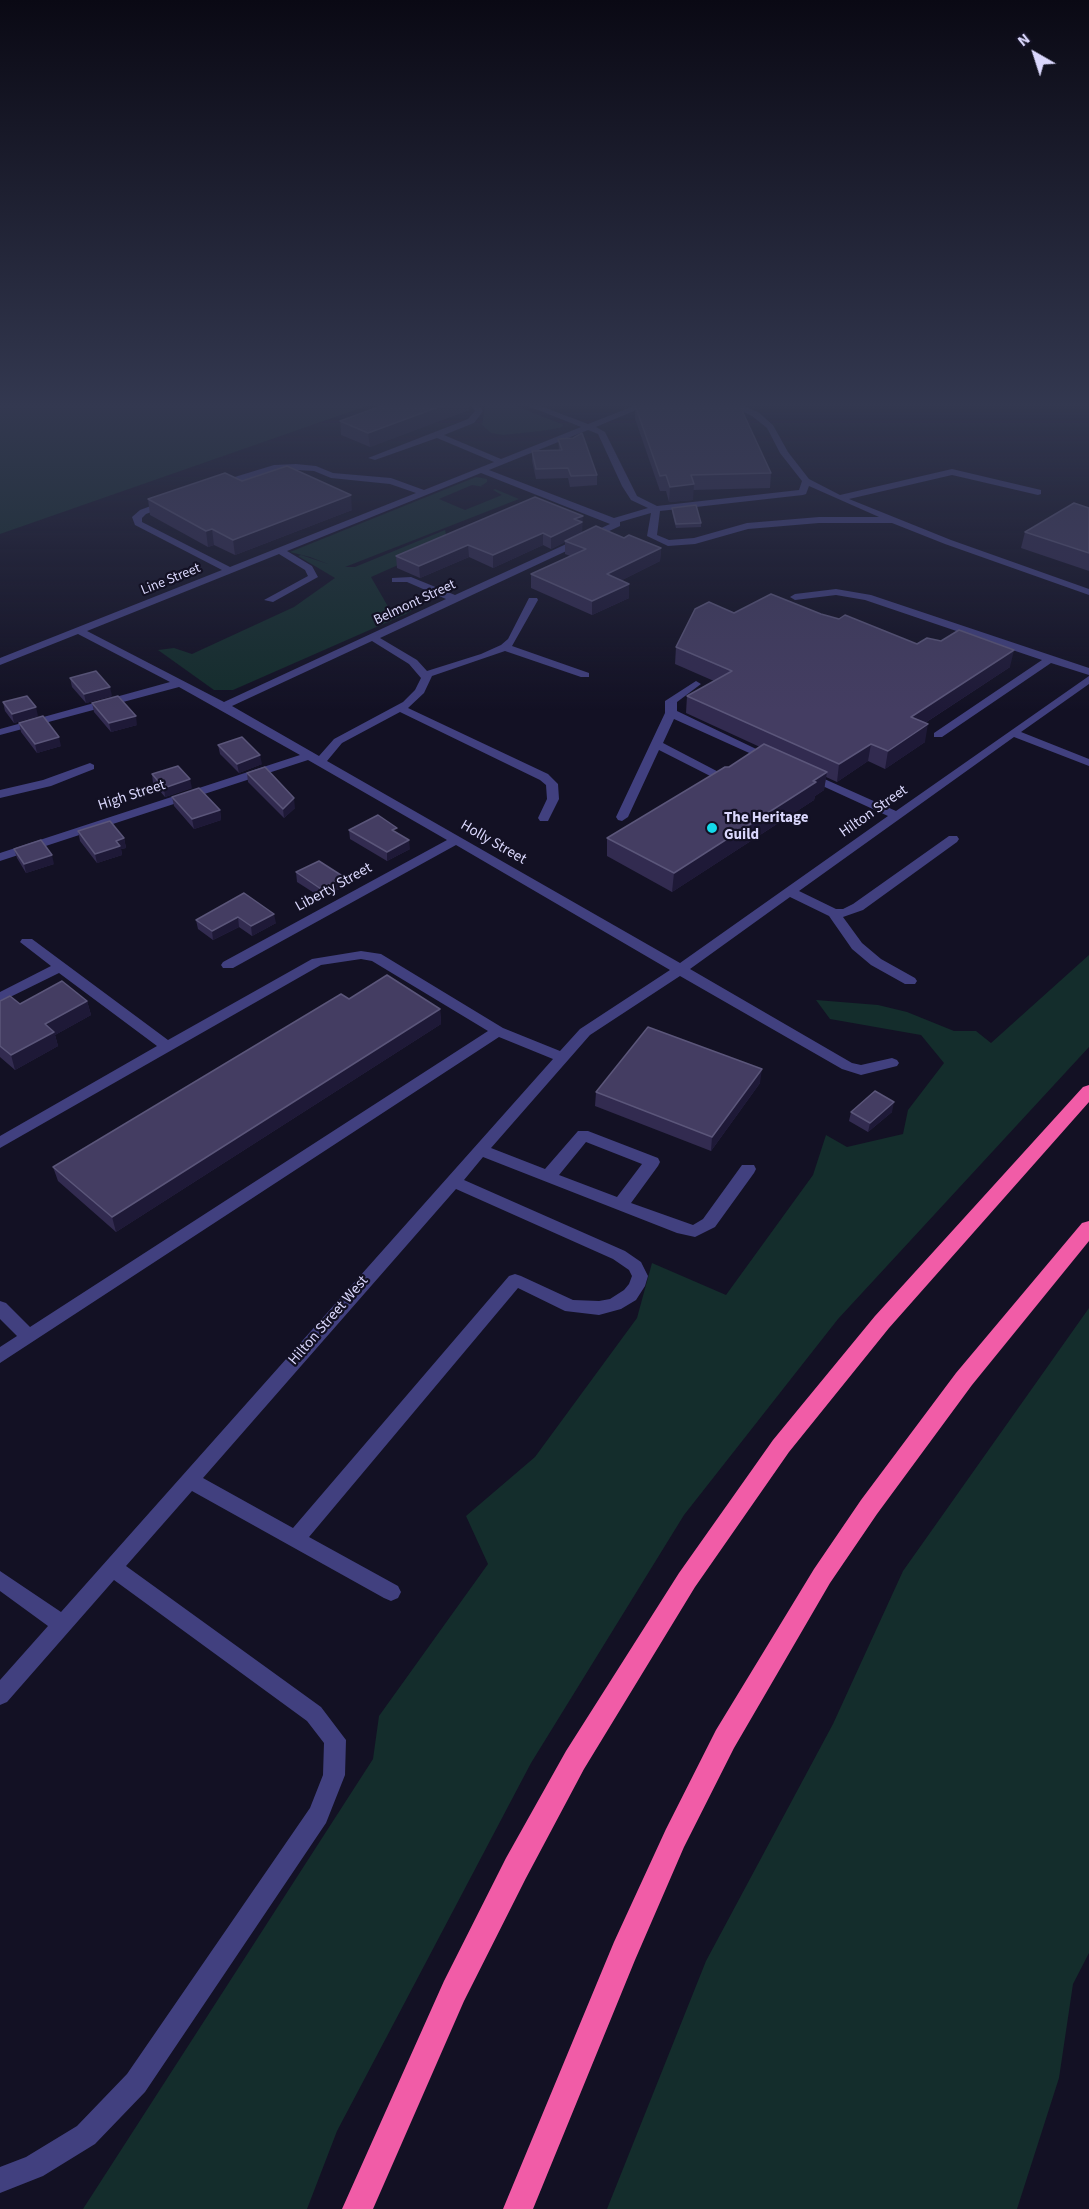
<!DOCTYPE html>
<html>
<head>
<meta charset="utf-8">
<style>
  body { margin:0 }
  #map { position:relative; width:1089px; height:2209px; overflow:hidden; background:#131124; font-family:"Source Sans 3",sans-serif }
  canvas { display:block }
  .north { position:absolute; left:1005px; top:24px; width:60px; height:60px; -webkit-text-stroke:4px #131124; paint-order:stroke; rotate:321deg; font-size:16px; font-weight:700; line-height:24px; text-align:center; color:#dad7fc }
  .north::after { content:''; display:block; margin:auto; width:21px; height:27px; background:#dad7fc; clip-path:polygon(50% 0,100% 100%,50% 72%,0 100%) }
</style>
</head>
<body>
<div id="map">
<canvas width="1089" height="2209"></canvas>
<div class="north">N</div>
</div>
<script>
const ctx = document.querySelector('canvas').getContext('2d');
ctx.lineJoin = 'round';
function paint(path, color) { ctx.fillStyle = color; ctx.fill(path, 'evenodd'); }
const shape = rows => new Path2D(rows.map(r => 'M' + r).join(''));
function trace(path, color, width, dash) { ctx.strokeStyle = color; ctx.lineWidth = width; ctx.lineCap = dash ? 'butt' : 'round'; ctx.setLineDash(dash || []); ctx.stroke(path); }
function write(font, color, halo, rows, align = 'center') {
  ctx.font = font + ' "Source Sans 3",sans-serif'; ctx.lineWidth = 4.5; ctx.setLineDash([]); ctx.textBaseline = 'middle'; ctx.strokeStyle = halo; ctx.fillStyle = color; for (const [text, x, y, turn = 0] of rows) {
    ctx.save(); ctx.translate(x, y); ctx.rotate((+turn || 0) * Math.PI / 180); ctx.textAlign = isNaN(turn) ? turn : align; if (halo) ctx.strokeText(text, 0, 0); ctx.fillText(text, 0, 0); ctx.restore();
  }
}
const green = shape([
  [0,402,378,402,0,534],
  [482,402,505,402,564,425,560,428,541,431,503,435,491,433,482,425,485,407],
  [476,477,487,479,487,482,481,486,484,487,472,485,439,499,465,510,502,495,493,490,495,489,519,499,345,567,355,567,445,530,448,543,371,577,390,610,412,610,406,614,233,690,214,690,158,650,174,648,192,654,294,607,335,578,298,556,301,555,328,564,310,557,290,552],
  [1089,955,1089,1047,838,1319,684,1515,531,1763,337,2131,307,2209,83,2209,373,1759,379,1716,488,1564,466,1516,535,1457,637,1318,652,1263,726,1295,813,1175,826,1135,847,1147,903,1134,908,1110,944,1063,921,1035,830,1019,816,1000,878,1005,907,1012,954,1031,976,1031,991,1043],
  [1089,1308,1089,1953,1073,1984,1059,2078,1017,2209,607,2209,706,1961,833,1724,903,1571]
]);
const minor = shape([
  [468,402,476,402,483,411,474,423,444,435,501,459,581,427,518,402,530,402,588,424,644,402,655,402,596,427,605,432,637,496,657,506,799,490,802,481,780,453,767,428,752,416,723,402,734,402,758,412,773,425,788,452,809,479,840,495,952,469,1041,490,1041,494,1038,495,952,475,849,499,951,540,1089,589,1089,595,945,544,892,523,819,523,748,529,695,544,668,546,647,536,651,513,620,522,620,526,380,638,417,660,427,671,481,654,501,645,508,639,529,598,537,598,538,600,512,646,589,673,589,677,581,677,505,651,432,676,424,693,408,708,548,774,558,784,559,799,548,821,540,821,538,818,547,799,546,785,540,780,400,712,342,743,327,761,680,963,888,816,803,777,803,773,811,773,896,811,1089,676,1089,684,1021,732,1089,759,1089,766,1014,737,799,891,836,909,843,909,853,904,949,836,957,836,959,839,957,842,863,910,843,917,862,943,881,959,915,978,917,981,915,984,905,984,871,965,852,949,829,916,790,897,690,969,852,1063,861,1065,892,1058,897,1060,899,1063,897,1066,861,1075,842,1069,680,976,590,1035,491,1148,545,1169,578,1131,588,1131,658,1158,660,1162,658,1166,631,1203,693,1225,703,1219,742,1165,754,1165,756,1169,754,1173,715,1227,695,1237,677,1233,483,1157,464,1180,625,1251,641,1262,648,1276,645,1286,636,1300,621,1309,599,1315,565,1311,518,1288,309,1537,398,1586,401,1592,398,1598,391,1601,384,1598,192,1491,126,1566,321,1707,346,1740,345,1775,326,1823,145,2092,95,2144,43,2176,0,2193,0,2167,26,2157,77,2126,127,2074,310,1808,323,1775,324,1743,307,1721,114,1580,7,1702,0,1705,0,1680,48,1626,0,1591,0,1571,61,1612,553,1059,499,1037,0,1363,0,1347,17,1336,0,1319,0,1301,6,1303,30,1327,488,1031,372,961,361,959,321,965,0,1148,0,1136,157,1046,59,973,0,1002,0,992,51,966,20,942,22,939,32,939,168,1040,312,959,361,951,381,954,503,1028,560,1051,580,1029,670,970,456,845,233,968,223,968,221,965,223,962,447,840,308,760,0,861,0,853,300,755,179,687,0,735,0,729,170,682,78,634,0,665,0,658,222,570,135,525,132,517,140,510,164,501,170,501,170,505,146,514,142,518,142,522,230,567,416,493,390,484,331,478,314,471,296,470,275,471,218,488,214,485,215,483,274,465,296,464,316,466,333,473,391,478,424,490,494,462,437,438,375,460,368,458,468,419,475,411,468,402],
  [588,430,598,434,622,486,631,500,648,508,614,518,489,470,588,430],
  [481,473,610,524,455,595,411,577,392,578,392,582,407,582,446,599,224,702,87,631,279,554,305,570,308,576,264,600,273,602,318,577,312,566,287,551,481,473],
  [809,486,879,517,819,517,747,523,694,538,669,540,657,535,660,511,803,495,806,494,809,486],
  [372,641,409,664,421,678,415,690,403,702,334,739,319,756,232,706,372,641],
  [586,1142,642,1164,617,1197,559,1175,586,1142],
  [456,1189,613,1259,629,1270,632,1276,629,1284,624,1290,610,1299,599,1301,573,1300,521,1276,515,1274,509,1276,293,1528,203,1478,456,1189],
  [836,589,871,595,1089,668,1089,675,1051,663,942,737,934,737,934,733,1042,660,865,600,836,595,795,600,790,597,795,594,836,589],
  [696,681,701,684,677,702,677,711,777,759,775,761,767,761,674,719,663,743,732,779,726,783,722,782,659,750,628,817,622,821,618,820,616,817,665,713,665,701,696,681],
  [90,763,94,765,94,769,51,786,0,798,0,790,43,780,90,763]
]);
const highway = shape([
  [1089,1085,1089,1102,889,1328,789,1452,695,1587,584,1769,526,1878,464,2001,373,2209,342,2209,444,1981,506,1858,566,1751,679,1573,773,1440,875,1316,1083,1087,1089,1085],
  [1089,1221,1089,1241,972,1385,877,1514,830,1583,734,1748,684,1847,635,1960,533,2209,503,2209,614,1942,666,1829,716,1730,814,1569,861,1500,956,1373,1082,1223,1089,1221]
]);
const wall = shape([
  [660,402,701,402,702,405,771,473,770,488,693,490,693,500,669,502,666,491,660,491,635,419,635,405,660,404],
  [469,410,370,447,341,435,340,421],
  [558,439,597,475,597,485,570,487,568,478,536,479,532,461,532,451,559,450],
  [242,481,352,510,235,555,214,545,208,547,150,515,148,499],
  [672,508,701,523,701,527,676,528,672,512],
  [1089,508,1089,571,1021,548,1025,532],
  [582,528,582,533,624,538,661,548,660,561,622,580,629,584,629,598,592,615,531,588,531,574,570,556,565,554,565,542,551,549,543,545,493,568,469,557,420,578,397,568,396,556,583,528],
  [734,613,821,614,917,644,1010,667,925,723,925,742,885,769,868,761,837,782,826,777,824,790,815,796,814,800,672,892,607,856,607,838,729,767,760,747,686,713,687,696,714,681,675,664,676,647],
  [70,678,112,696,86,703,72,687],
  [3,702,38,716,14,723,5,711],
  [92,703,137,725,111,732,94,712],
  [19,723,61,746,37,753,21,732],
  [218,745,262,764,239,773,220,754],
  [247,773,295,808,284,818,248,782],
  [152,774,192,788,165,797,153,783],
  [172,797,220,810,221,820,194,829,174,806],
  [349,830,398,834,410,849,387,861,350,839],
  [78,831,124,838,126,848,121,849,122,855,97,863,80,841],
  [14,849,54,864,26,873,17,858],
  [296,872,344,877,345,886,322,898,297,882],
  [244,893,276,923,252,936,239,927,213,940,198,929,196,920],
  [349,999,440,1009,441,1024,116,1232,58,1181,53,1167],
  [0,1001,20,1004,87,1001,91,1015,55,1035,58,1046,15,1070,0,1057],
  [760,1083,711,1151,595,1106,596,1092],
  [851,1112,892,1112,868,1132,849,1121]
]);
const shadedWall = shape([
  [452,402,469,402,469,410,370,447,368,433],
  [694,484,693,500,669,502,670,487],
  [351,495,352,510,235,555,233,540],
  [583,516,582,534,565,541,565,542,551,549,551,537,574,519],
  [212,529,214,545,208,547,206,531],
  [543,533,543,545,493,568,493,555],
  [468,545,469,557,420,578,419,566],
  [661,548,660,561,606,588,607,574],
  [629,584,629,598,592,615,592,601],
  [1014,650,1010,667,908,734,911,717],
  [110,687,112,696,86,703,84,694],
  [36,707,38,716,14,723,12,714],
  [136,716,137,725,111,732,109,723],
  [928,724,925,742,885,769,888,751],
  [59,737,61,746,37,753,35,744],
  [871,744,868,761,837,782,839,764],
  [260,755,262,764,239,773,237,764],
  [827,772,824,790,815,796,814,800,672,892,674,873],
  [190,779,192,788,165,797,164,788],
  [294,798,295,808,284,818,283,809],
  [220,810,221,820,194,829,192,819],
  [124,838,126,848,121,849,122,855,97,863,95,854,116,841],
  [409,840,410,849,387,861,387,852],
  [52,855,54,864,26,873,24,864],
  [344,877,345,886,322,898,321,889],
  [274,914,276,923,252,936,251,926],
  [238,917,239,927,213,940,212,931],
  [87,1001,91,1015,55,1035,58,1046,15,1070,11,1055,45,1024],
  [440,1009,441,1024,116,1232,112,1217],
  [762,1069,760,1083,711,1151,712,1137],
  [894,1102,892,1112,868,1132,870,1123]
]);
const building = shape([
  [392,402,452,402,368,433,340,421,392,402],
  [664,402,701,402,702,405,739,404,771,473,691,475,694,484,670,487,666,475,660,476,635,405,664,403,664,402],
  [582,433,597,475,571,476,568,468,536,469,532,451,562,450,558,439,573,438,582,433],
  [287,466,351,495,233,540,212,529,206,531,148,499,225,473,242,481,287,466],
  [535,497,583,516,574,519,582,522,551,537,543,533,493,555,468,545,419,566,396,556,535,497],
  [1074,503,1089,508,1089,553,1025,532,1074,503],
  [696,505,701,523,676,524,672,508,696,505],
  [596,526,624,538,629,535,661,548,607,574,629,584,592,601,531,574,586,549,565,541,596,526],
  [771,594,821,614,839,619,845,615,917,644,927,638,941,641,959,630,1014,650,911,717,928,724,888,751,871,744,839,764,687,696,732,671,676,647,695,609,709,602,734,613,771,594],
  [96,671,110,687,84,694,70,678,96,671],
  [27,696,36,707,12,714,3,702,27,696],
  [118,696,136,716,109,723,92,703,118,696],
  [43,716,59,737,35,744,19,723,43,716],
  [242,737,260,755,237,764,218,745,242,737],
  [764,744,827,772,813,781,816,782,674,873,607,838,725,767,729,767,764,744],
  [178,766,190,779,164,788,152,774,178,766],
  [265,767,294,798,283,809,247,773,265,767],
  [199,788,220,810,192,819,172,797,199,788],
  [378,815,397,828,392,830,409,840,387,852,349,830,378,815],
  [110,821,124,838,116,841,120,846,95,854,78,831,110,821],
  [41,840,52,855,24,864,14,849,41,840],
  [319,861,344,877,321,889,296,872,319,861],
  [244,893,274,914,251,926,238,917,212,931,196,920,244,893],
  [387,975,440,1009,112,1217,53,1167,341,994,349,999,387,975],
  [62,981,87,1001,45,1024,54,1032,11,1055,0,1046,0,1001,10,996,20,1004,62,981],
  [648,1027,762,1069,712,1137,596,1092,648,1027],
  [875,1091,894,1102,870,1123,851,1112,875,1091]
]);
const markers = [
  [712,828,6,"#14daea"]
];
const farStreetnames = [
  ["Line Street",171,580,-22],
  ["Belmont Street",415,603,-25]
];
const streetNames = [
  ["High Street",132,796,-18],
  ["Hilton Street",874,812,-35],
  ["Holly Street",493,843,30],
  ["Liberty Street",334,888,-29],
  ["Hilton Street West",329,1321,-49]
];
const poiNames = [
  ["The Heritage",724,819],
  ["Guild",724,836]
];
paint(green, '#142d2c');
paint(minor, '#41407f');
paint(highway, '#f15ca7');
paint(wall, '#322b50');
paint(shadedWall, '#1e1937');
paint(building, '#443d62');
trace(building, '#5b567a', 1.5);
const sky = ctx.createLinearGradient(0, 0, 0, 711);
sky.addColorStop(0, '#0a0914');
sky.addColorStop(0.57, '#333850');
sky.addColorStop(1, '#33385000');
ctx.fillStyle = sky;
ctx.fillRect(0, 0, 1089, 711);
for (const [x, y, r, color] of markers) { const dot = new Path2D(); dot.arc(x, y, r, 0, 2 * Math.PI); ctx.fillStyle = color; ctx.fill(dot); trace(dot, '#131124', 2); }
write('14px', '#dad7fc', '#131124', farStreetnames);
write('15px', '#dad7fc', '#131124', streetNames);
write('bold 15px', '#dad7fc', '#131124', poiNames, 'left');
</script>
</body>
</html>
